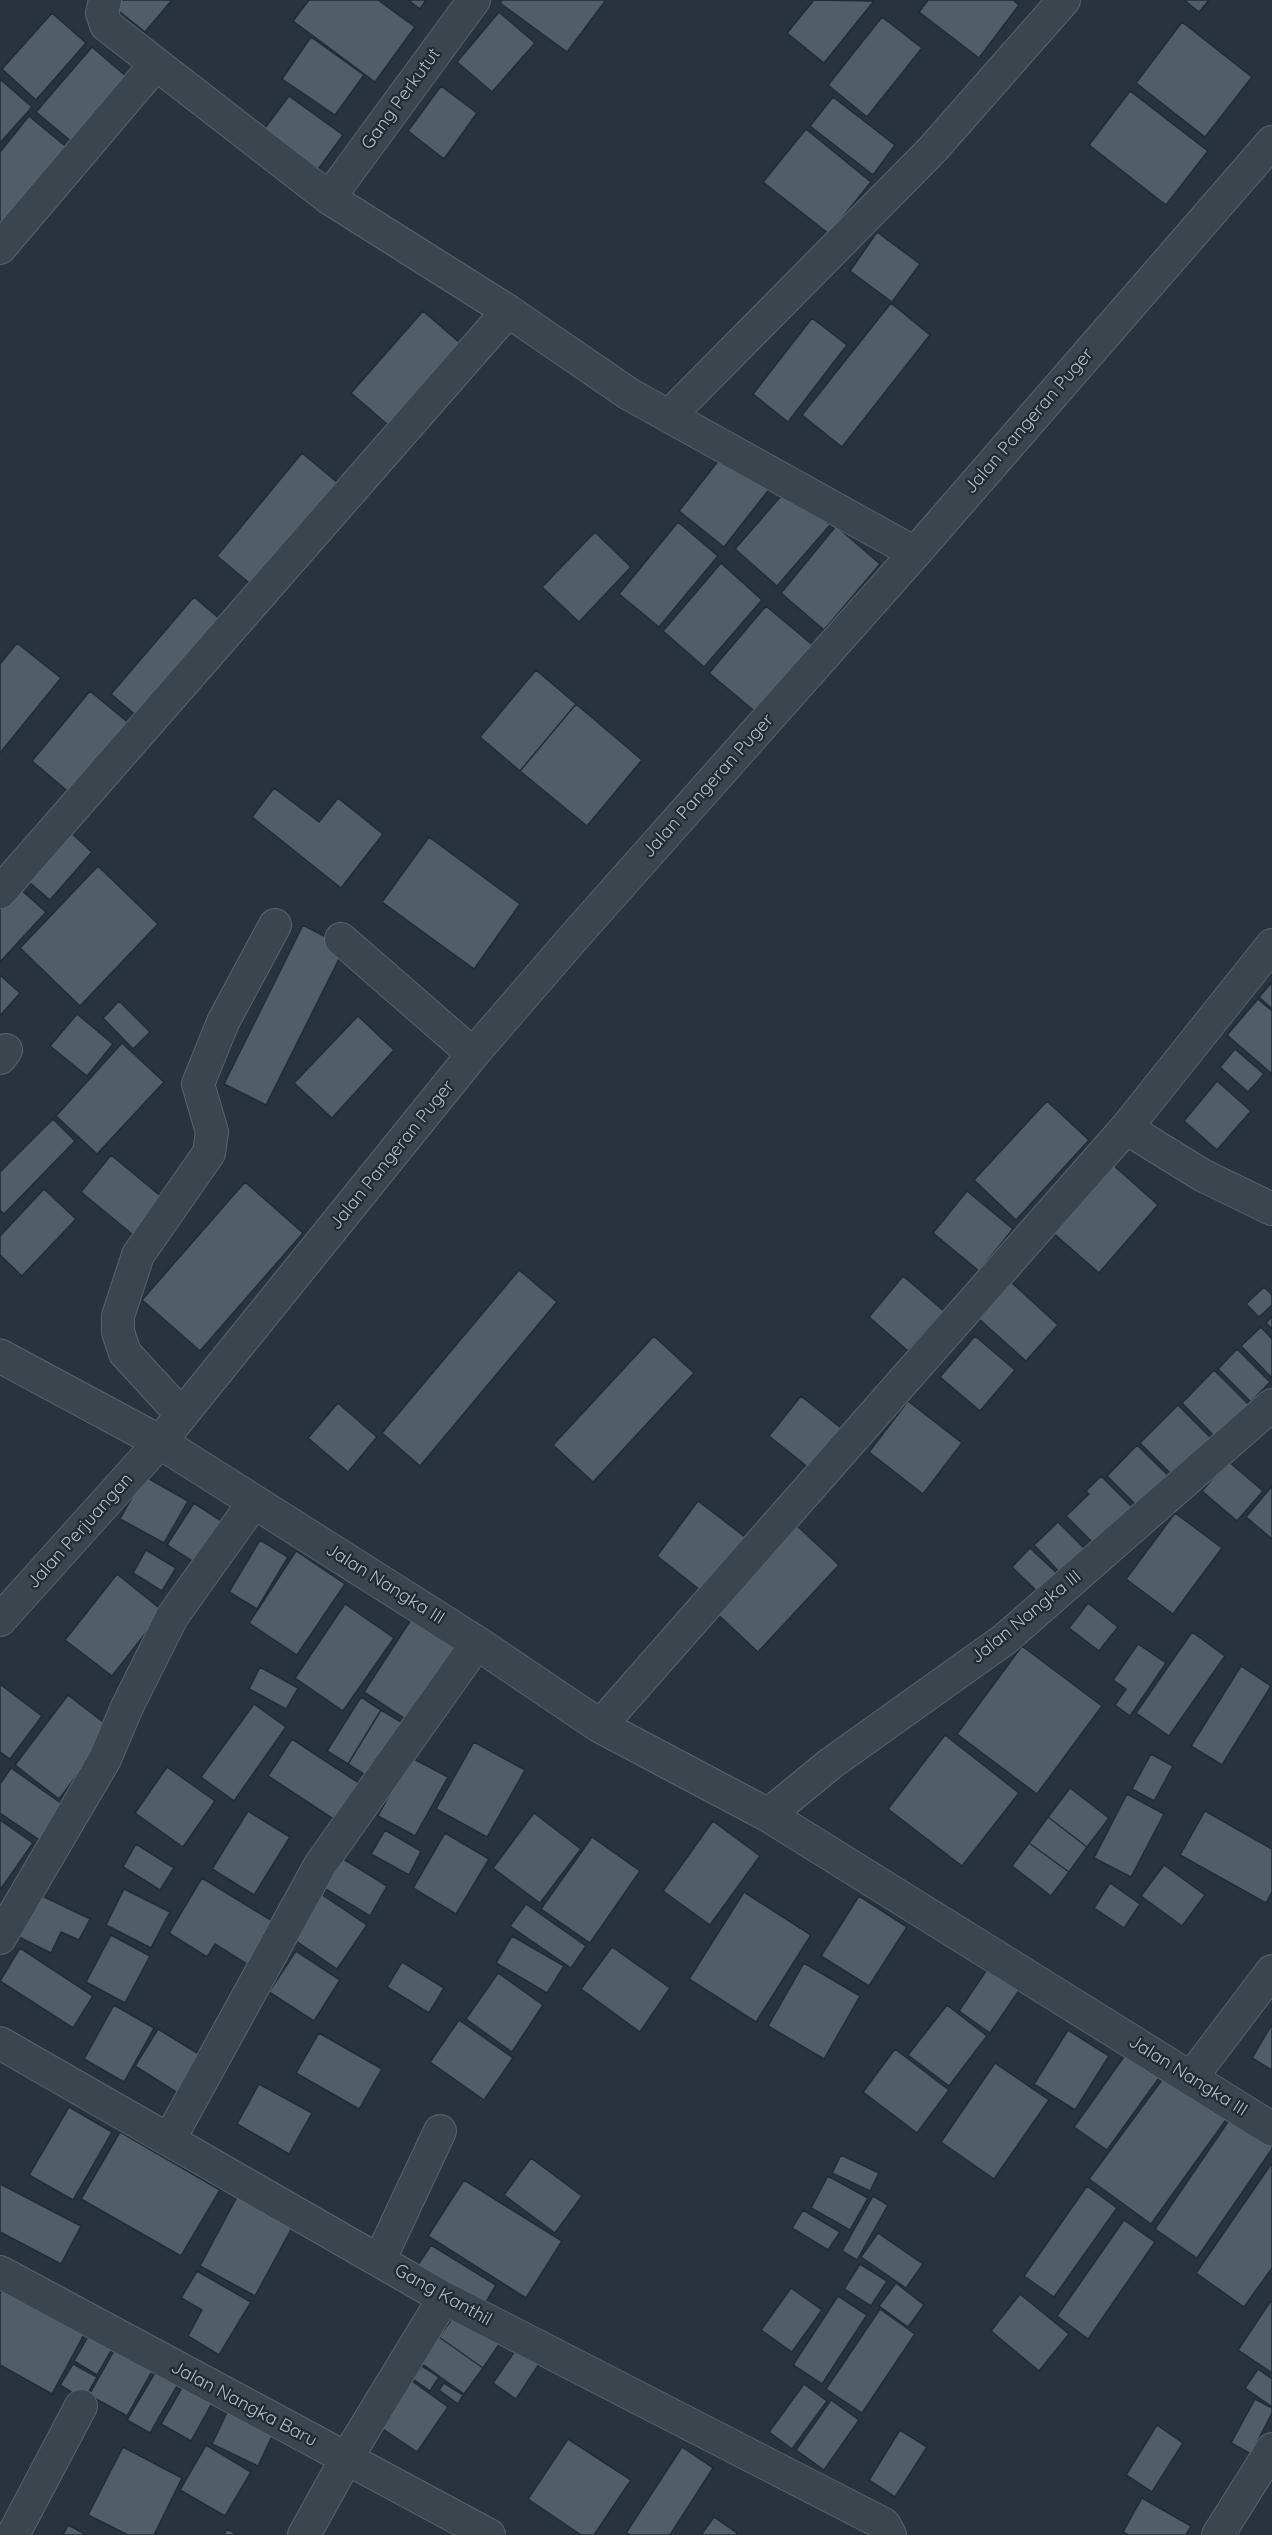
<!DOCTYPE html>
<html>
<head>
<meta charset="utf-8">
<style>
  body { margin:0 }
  canvas { display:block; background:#28333d }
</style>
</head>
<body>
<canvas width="1272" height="2535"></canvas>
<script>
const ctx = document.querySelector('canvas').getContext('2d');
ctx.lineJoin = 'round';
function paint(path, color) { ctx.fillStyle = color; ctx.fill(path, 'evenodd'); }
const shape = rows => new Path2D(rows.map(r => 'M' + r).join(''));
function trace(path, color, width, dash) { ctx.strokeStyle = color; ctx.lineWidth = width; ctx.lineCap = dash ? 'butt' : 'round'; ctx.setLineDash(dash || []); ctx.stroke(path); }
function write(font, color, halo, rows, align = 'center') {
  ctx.font = font + ' Quicksand,sans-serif'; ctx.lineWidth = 4.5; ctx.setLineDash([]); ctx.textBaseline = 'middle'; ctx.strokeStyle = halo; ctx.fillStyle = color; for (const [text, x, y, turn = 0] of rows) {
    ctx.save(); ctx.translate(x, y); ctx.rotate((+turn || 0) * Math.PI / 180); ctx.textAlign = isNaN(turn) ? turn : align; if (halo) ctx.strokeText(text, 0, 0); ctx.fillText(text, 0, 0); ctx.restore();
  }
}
const building = shape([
  [113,0,172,0,145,32,110,4,113,0],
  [309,0,378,0,415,27,375,82,293,21,309,0],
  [408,0,426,0,420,9,408,0],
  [502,0,606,0,567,52,500,3,502,0],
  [814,0,874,1,824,63,787,33,814,0],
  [928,0,1013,0,1019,5,979,58,919,12,928,0],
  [1184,0,1209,0,1199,12,1184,0],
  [499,12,535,43,492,92,457,62,499,12],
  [52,13,86,43,36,100,2,69,52,13],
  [882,17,922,48,867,117,828,85,882,17],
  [1182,22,1252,77,1205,137,1136,83,1182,22],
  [311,37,364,75,335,115,282,79,311,37],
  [92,47,127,77,72,142,36,112,92,47],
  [0,79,32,107,0,143,0,79],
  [441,86,477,113,444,159,408,131,441,86],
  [1130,91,1208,151,1166,205,1089,145,1130,91],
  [289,96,343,135,313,176,259,136,289,96],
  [833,97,895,145,873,175,810,126,833,97],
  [29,116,70,150,0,237,0,152,29,116],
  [806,129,871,182,829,234,763,182,806,129],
  [877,232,920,264,892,302,850,271,877,232],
  [891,303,930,335,842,447,802,415,891,303],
  [423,311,460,343,388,425,351,393,423,311],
  [812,318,847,345,788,422,753,394,812,318],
  [726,451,771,487,724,547,679,511,726,451],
  [302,453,338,483,253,586,217,556,302,453],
  [788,488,830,525,777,586,735,549,788,488],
  [678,522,718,556,659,627,619,594,678,522],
  [836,526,880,564,824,630,781,593,836,526],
  [595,532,631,567,579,622,542,587,595,532],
  [721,563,762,600,704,667,663,631,721,563],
  [194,597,228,626,146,724,111,694,194,597],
  [766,606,815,647,758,714,709,673,766,606],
  [17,643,61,678,0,753,0,664,17,643],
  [536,670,576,704,520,771,480,737,536,670],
  [90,691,136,729,78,800,32,761,90,691],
  [576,704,642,760,587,826,520,771,576,704],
  [274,788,319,822,338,798,383,834,341,888,252,817,274,788],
  [66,828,92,852,50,900,23,877,66,828],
  [429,837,520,904,474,969,382,902,429,837],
  [98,866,158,924,80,1006,20,948,98,866],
  [19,888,46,912,0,962,0,909,19,888],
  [303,925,345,947,266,1105,224,1084,303,925],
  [0,975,20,993,0,1016,0,975],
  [1272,982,1272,1009,1259,997,1272,982],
  [1258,999,1272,1011,1272,1074,1227,1035,1258,999],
  [119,1001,150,1032,133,1049,103,1018,119,1001],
  [77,1014,113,1044,87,1076,50,1046,77,1014],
  [358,1016,394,1050,332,1118,294,1083,358,1016],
  [122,1043,164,1082,97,1154,56,1116,122,1043],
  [1235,1049,1264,1074,1248,1092,1220,1067,1235,1049],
  [1217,1081,1251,1111,1217,1150,1184,1121,1217,1081],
  [1047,1101,1089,1140,1016,1220,974,1180,1047,1101],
  [53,1119,75,1141,4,1214,0,1210,0,1172,53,1119],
  [111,1155,168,1202,138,1239,81,1192,111,1155],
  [1111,1163,1158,1205,1099,1273,1051,1231,1111,1163],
  [245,1182,303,1233,200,1351,142,1300,245,1182],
  [44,1189,76,1219,22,1276,0,1255,0,1236,44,1189],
  [967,1191,1013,1229,979,1271,933,1233,967,1191],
  [519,1270,557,1302,420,1466,382,1433,519,1270],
  [903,1276,944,1311,908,1351,869,1317,903,1276],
  [1011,1282,1058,1325,1026,1361,979,1319,1011,1282],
  [1264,1287,1272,1295,1272,1305,1259,1317,1246,1304,1264,1287],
  [1272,1316,1272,1329,1266,1323,1272,1316],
  [1261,1327,1272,1339,1272,1378,1241,1346,1261,1327],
  [654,1336,694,1373,593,1482,553,1445,654,1336],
  [975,1336,1015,1370,980,1411,940,1377,975,1336],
  [1237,1349,1270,1382,1251,1402,1218,1369,1237,1349],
  [1214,1370,1250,1406,1217,1439,1182,1403,1214,1370],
  [801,1396,846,1432,814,1472,769,1436,801,1396],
  [908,1401,962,1443,923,1494,869,1452,908,1401],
  [338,1403,377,1437,348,1472,308,1438,338,1403],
  [1178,1405,1216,1443,1178,1481,1140,1443,1178,1405],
  [1137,1445,1173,1480,1142,1511,1107,1476,1137,1445],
  [1228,1461,1263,1491,1237,1521,1202,1491,1228,1461],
  [144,1476,188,1501,164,1543,120,1519,144,1476],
  [1101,1476,1132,1507,1095,1545,1066,1516,1089,1494,1086,1491,1101,1476],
  [1272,1486,1272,1539,1246,1517,1272,1486],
  [698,1501,745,1537,704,1593,657,1556,698,1501],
  [194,1503,226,1524,200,1566,167,1545,194,1503],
  [1175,1513,1222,1548,1173,1614,1126,1579,1175,1513],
  [793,1522,839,1565,758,1652,713,1610,793,1522],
  [1058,1522,1087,1551,1062,1575,1034,1545,1058,1522],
  [260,1540,288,1557,257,1609,229,1592,260,1540],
  [1030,1548,1061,1577,1043,1597,1012,1567,1030,1548],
  [146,1550,176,1568,162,1591,133,1573,146,1550],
  [296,1551,345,1584,297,1655,249,1623,296,1551],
  [117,1574,163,1611,112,1676,65,1640,117,1574],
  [1088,1603,1118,1627,1099,1651,1069,1628,1088,1603],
  [345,1604,394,1638,343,1711,295,1678,345,1604],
  [412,1618,465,1652,416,1726,364,1692,412,1618],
  [1192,1632,1225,1656,1169,1736,1136,1713,1192,1632],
  [1138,1644,1166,1663,1130,1716,1115,1705,1126,1689,1113,1680,1138,1644],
  [1022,1646,1102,1706,1037,1794,957,1734,1022,1646],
  [1241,1666,1271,1686,1222,1765,1191,1746,1241,1666],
  [260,1667,298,1688,286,1709,249,1689,260,1667],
  [0,1684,42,1716,10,1759,0,1752,0,1684],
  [68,1695,112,1729,59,1799,15,1765,68,1695],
  [361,1697,381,1710,348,1764,327,1751,361,1697],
  [254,1704,286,1727,234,1801,201,1777,254,1704],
  [381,1710,406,1725,373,1780,348,1764,381,1710],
  [945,1735,1019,1793,962,1866,888,1809,945,1735],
  [292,1739,365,1787,341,1824,268,1776,292,1739],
  [474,1742,525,1770,487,1837,436,1809,474,1742],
  [1151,1754,1173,1766,1154,1801,1132,1789,1151,1754],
  [410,1757,448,1777,415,1836,378,1816,410,1757],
  [167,1767,215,1801,183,1847,135,1813,167,1767],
  [11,1768,65,1806,41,1841,0,1813,0,1784,11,1768],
  [1070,1788,1109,1818,1087,1847,1048,1817,1070,1788],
  [1127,1794,1164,1814,1131,1877,1094,1858,1127,1794],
  [248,1811,290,1837,254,1895,212,1869,248,1811],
  [1205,1811,1272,1849,1272,1892,1266,1903,1180,1855,1205,1811],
  [534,1813,581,1849,540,1903,493,1868,534,1813],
  [1048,1817,1087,1847,1069,1872,1029,1843,1048,1817],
  [0,1820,33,1843,0,1890,0,1820],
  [713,1821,760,1856,710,1925,663,1891,713,1821],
  [385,1830,421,1851,409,1875,371,1854,385,1830],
  [445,1833,489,1859,456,1914,413,1888,445,1833],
  [592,1837,640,1871,590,1943,541,1909,592,1837],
  [1029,1843,1069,1872,1051,1896,1012,1866,1029,1843],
  [136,1844,174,1868,160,1890,123,1867,136,1844],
  [337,1855,387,1886,370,1916,319,1885,337,1855],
  [1164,1865,1205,1895,1182,1926,1141,1896,1164,1865],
  [202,1878,279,1925,253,1968,215,1944,207,1957,169,1933,202,1878],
  [1110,1883,1140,1904,1124,1928,1094,1908,1110,1883],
  [124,1889,170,1912,151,1948,106,1925,124,1889],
  [315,1890,367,1925,337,1969,286,1934,315,1890],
  [744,1892,811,1935,756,2022,689,1979,744,1892],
  [36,1893,90,1919,79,1940,61,1932,51,1953,15,1935,36,1893],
  [859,1896,907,1927,869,1986,821,1956,859,1896],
  [526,1904,586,1946,571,1968,510,1926,526,1904],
  [111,1935,150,1956,125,2003,86,1982,111,1935],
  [512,1936,564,1966,547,1993,496,1963,512,1936],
  [612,1947,670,1988,640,2032,581,1989,612,1947],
  [20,1948,93,1996,73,2028,0,1981,20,1948],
  [296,1951,340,1980,314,2021,269,1992,296,1951],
  [402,1962,444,1988,429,2013,387,1987,402,1962],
  [804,1963,860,1996,824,2059,768,2026,804,1963],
  [988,1968,1020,1989,990,2033,959,2011,988,1968],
  [498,1973,543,2005,512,2052,466,2019,498,1973],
  [114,2005,154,2028,124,2082,84,2059,114,2005],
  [947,2005,987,2036,949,2086,908,2055,947,2005],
  [459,2020,513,2058,484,2100,430,2062,459,2020],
  [1272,2024,1272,2070,1252,2058,1272,2024],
  [158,2029,207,2059,184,2097,135,2066,158,2029],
  [1068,2030,1109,2056,1075,2110,1034,2084,1068,2030],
  [319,2033,382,2069,359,2109,296,2073,319,2033],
  [895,2049,949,2090,917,2133,863,2092,895,2049],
  [1126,2054,1159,2078,1107,2150,1074,2127,1126,2054],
  [995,2063,1049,2100,994,2179,941,2142,995,2063],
  [1167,2073,1228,2117,1151,2224,1089,2179,1167,2073],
  [259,2084,312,2113,289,2154,237,2124,259,2084],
  [69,2107,112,2132,73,2200,29,2175,69,2107],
  [1234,2113,1272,2140,1272,2149,1197,2258,1155,2229,1234,2113],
  [120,2132,220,2190,181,2256,81,2199,120,2132],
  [841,2155,879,2173,870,2191,832,2173,841,2155],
  [531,2158,582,2196,555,2233,504,2195,531,2158],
  [1272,2163,1272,2268,1244,2307,1196,2273,1272,2163],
  [828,2176,868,2198,850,2230,811,2208,828,2176],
  [464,2180,562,2241,526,2298,428,2236,464,2180],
  [0,2184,81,2226,61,2264,0,2232,0,2184],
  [1087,2186,1117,2208,1054,2297,1024,2276,1087,2186],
  [238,2195,293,2226,255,2296,200,2266,238,2195],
  [873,2196,888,2205,857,2260,842,2251,873,2196],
  [803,2210,840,2232,828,2250,792,2228,803,2210],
  [1124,2220,1155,2242,1088,2339,1057,2316,1124,2220],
  [878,2233,923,2264,906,2288,861,2257,878,2233],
  [431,2245,496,2285,482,2309,416,2268,431,2245],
  [860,2264,887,2281,871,2306,844,2289,860,2264],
  [197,2271,251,2302,219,2355,188,2336,202,2310,181,2298,197,2271],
  [6,2282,88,2327,52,2394,0,2365,0,2294,6,2282],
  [896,2283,924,2305,908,2327,879,2306,896,2283],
  [791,2288,822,2310,792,2352,761,2330,791,2288],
  [1020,2294,1069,2334,1039,2371,991,2331,1020,2294],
  [838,2296,867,2315,822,2384,793,2365,838,2296],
  [1270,2302,1272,2303,1272,2373,1238,2350,1270,2302],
  [880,2309,915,2334,862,2413,826,2389,880,2309],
  [457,2312,500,2343,483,2368,439,2337,457,2312],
  [93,2328,116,2342,97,2375,74,2361,93,2328],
  [439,2337,483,2368,464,2394,421,2363,439,2337],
  [119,2342,156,2364,127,2416,89,2395,119,2342],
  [517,2348,539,2364,516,2399,493,2383,517,2348],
  [73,2364,97,2377,84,2400,60,2385,73,2364],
  [422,2366,439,2377,430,2391,413,2379,422,2366],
  [1258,2369,1272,2379,1272,2407,1245,2388,1258,2369],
  [156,2371,178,2384,150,2433,127,2420,156,2371],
  [187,2379,216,2396,191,2441,161,2424,187,2379],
  [412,2381,448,2407,417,2452,380,2427,412,2381],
  [444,2383,463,2395,458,2404,439,2390,444,2383],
  [804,2384,827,2401,792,2449,769,2432,804,2384],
  [1255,2399,1272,2408,1272,2413,1251,2454,1231,2443,1255,2399],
  [831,2400,859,2420,824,2470,796,2450,831,2400],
  [230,2406,276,2428,258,2466,212,2444,230,2406],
  [1157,2425,1183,2443,1152,2492,1126,2475,1157,2425],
  [900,2430,927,2447,895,2497,869,2480,900,2430],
  [568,2439,631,2480,594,2535,581,2535,528,2499,568,2439],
  [206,2445,251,2472,225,2516,180,2490,206,2445],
  [123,2447,182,2478,154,2535,128,2535,88,2515,123,2447],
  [682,2447,713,2468,670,2535,630,2535,626,2533,682,2447],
  [1142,2498,1191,2526,1186,2535,1128,2535,1123,2532,1142,2498],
  [714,2517,737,2533,736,2535,701,2535,714,2517],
  [68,2525,87,2535,63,2535,68,2525],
  [227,2529,238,2535,224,2535,227,2529]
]);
const minor = shape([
  [105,0,102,13,106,25,329,198,508,311,629,394,915,553],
  [329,198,474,0],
  [0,248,156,64],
  [670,415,932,150,1064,0],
  [0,892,508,311],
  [341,939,473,1054],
  [0,1058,6,1050],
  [1126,1128,1202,1175,1272,1209],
  [182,1415,125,1353,118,1332,118,1316,138,1255,209,1153,212,1132,198,1084,223,1022,275,925],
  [0,1620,160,1442,473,1054,575,936,915,553,1272,142],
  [600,1726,1126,1128,1272,945],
  [768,1815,830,1764,1005,1639,1272,1405],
  [0,1938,105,1759,127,1707,172,1617,254,1502],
  [0,2043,444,2298,884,2524,890,2535],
  [1191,2078,1272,1971],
  [169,2140,320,1865,477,1643],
  [380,2259,440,2131],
  [0,2272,489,2535],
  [13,2535,81,2406],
  [304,2535,346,2459,444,2298],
  [1218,2535,1272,2449]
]);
const tertiary = shape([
  [0,1356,160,1442,477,1643,600,1726,768,1815,1272,2129]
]);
const streetNames = [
  ["Gang Perkutut",401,99,-54],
  ["Jalan Pangeran Puger",1029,421,-49],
  ["Jalan Pangeran Puger",708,786,-48],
  ["Jalan Pangeran Puger",392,1155,-51],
  ["Jalan Perjuangan",80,1531,-48],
  ["Jalan Nangka III",385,1584,32],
  ["Jalan Nangka III",1026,1617,-39],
  ["Jalan Nangka III",1188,2076,32],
  ["Gang Kanthil",443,2295,29],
  ["Jalan Nangka Baru",244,2404,28]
];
paint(building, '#515e68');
trace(building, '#222c35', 1.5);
trace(minor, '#59636b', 34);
trace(tertiary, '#59636b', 35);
trace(minor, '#3b454e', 32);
trace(tertiary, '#3b454e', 33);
write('18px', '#b8c0c8', '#202a33', streetNames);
</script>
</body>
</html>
